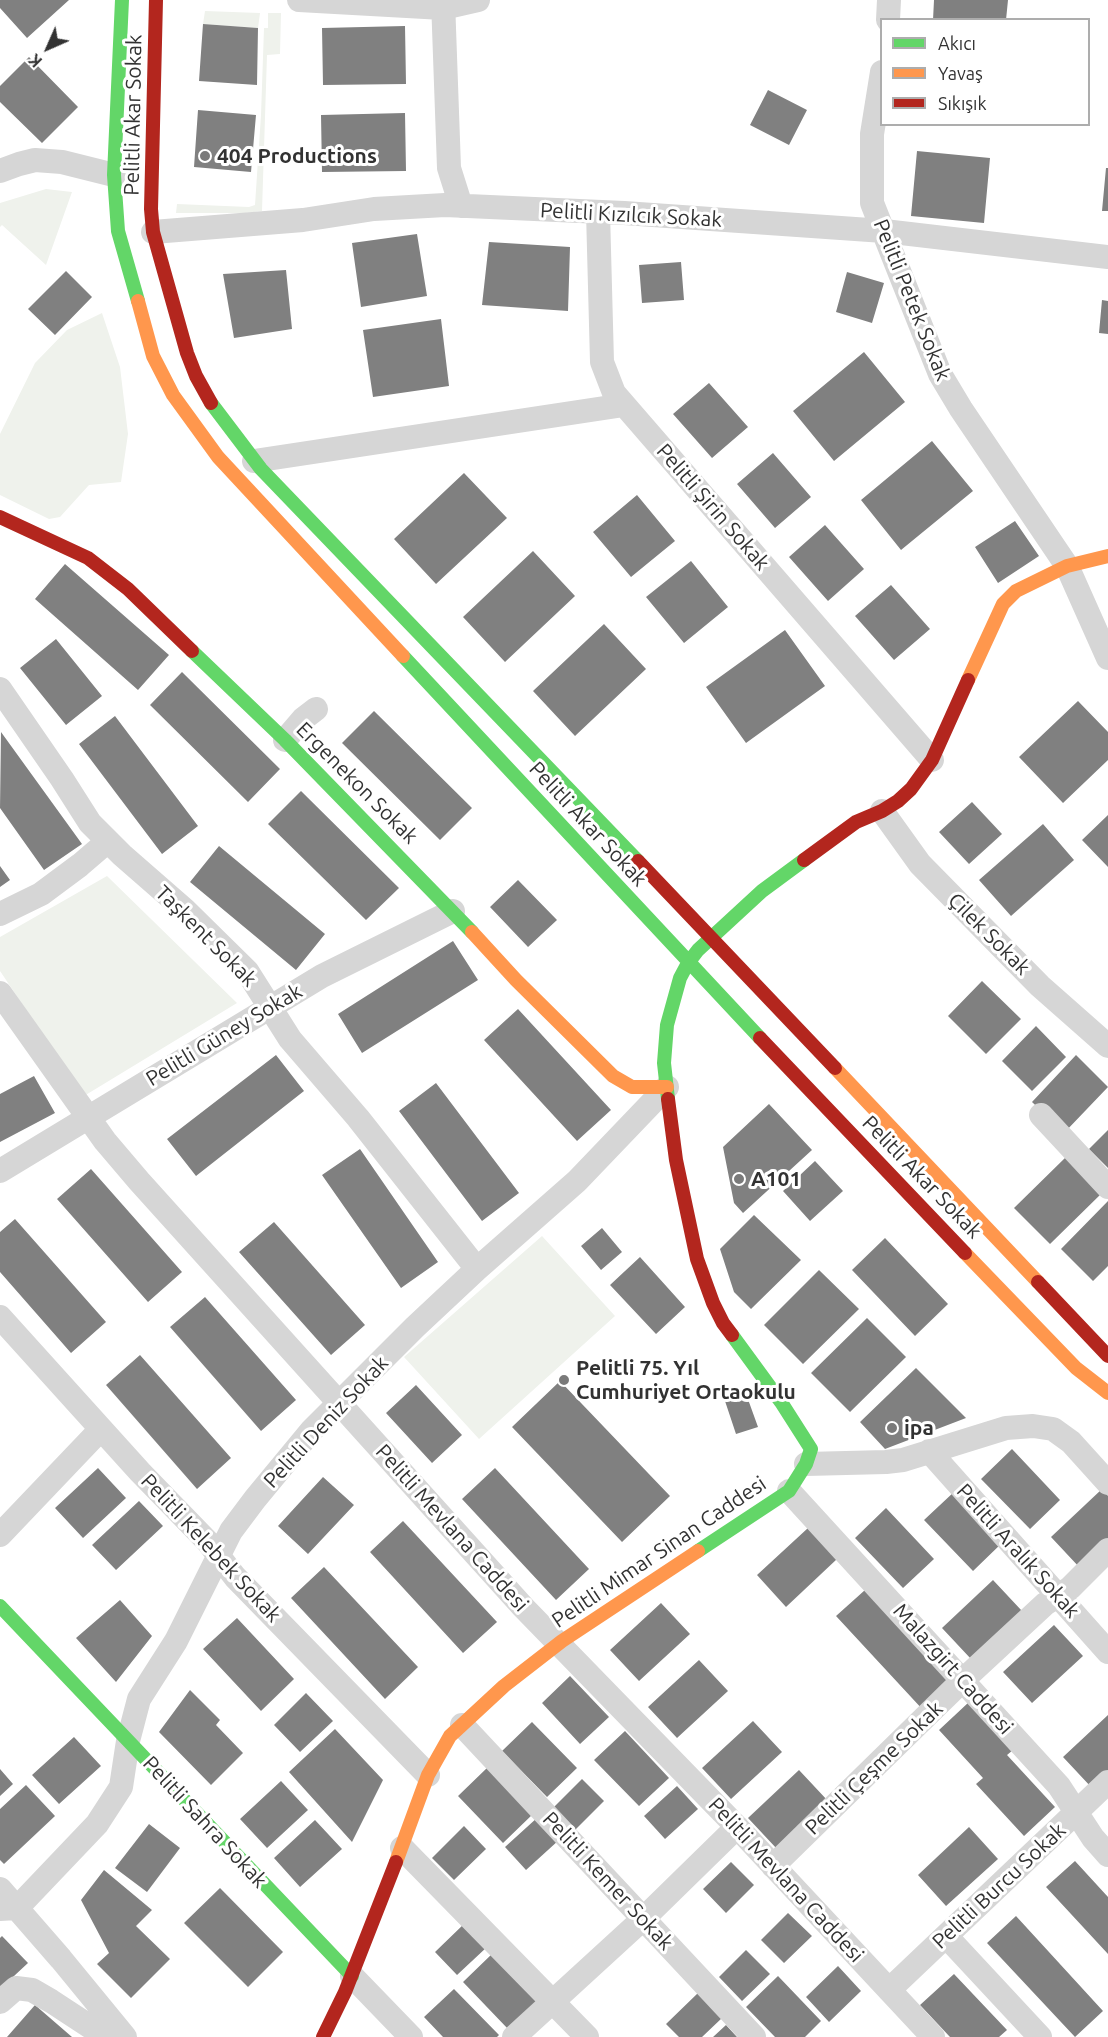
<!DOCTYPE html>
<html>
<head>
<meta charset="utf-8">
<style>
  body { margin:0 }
  #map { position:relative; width:1108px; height:2037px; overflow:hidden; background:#fff; font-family:Ubuntu,sans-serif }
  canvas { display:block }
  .legend { position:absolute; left:880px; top:18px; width:210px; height:108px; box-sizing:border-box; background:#fff; border:2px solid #adadad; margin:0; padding:8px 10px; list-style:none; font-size:18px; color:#323232 }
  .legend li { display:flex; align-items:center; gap:12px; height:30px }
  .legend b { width:30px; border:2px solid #adadad }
  .north { position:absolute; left:18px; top:18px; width:60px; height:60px; -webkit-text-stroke:4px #fff; paint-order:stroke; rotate:225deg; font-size:16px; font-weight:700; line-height:24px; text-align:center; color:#323232 }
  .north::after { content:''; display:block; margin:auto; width:21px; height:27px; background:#323232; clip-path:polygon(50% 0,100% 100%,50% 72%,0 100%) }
</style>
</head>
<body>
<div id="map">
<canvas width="1108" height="2037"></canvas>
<ul class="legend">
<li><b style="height:8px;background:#63d668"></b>Akıcı</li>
<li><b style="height:8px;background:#ff974d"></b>Yavaş</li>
<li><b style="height:8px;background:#b3261e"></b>Sıkışık</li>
</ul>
<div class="north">K</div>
</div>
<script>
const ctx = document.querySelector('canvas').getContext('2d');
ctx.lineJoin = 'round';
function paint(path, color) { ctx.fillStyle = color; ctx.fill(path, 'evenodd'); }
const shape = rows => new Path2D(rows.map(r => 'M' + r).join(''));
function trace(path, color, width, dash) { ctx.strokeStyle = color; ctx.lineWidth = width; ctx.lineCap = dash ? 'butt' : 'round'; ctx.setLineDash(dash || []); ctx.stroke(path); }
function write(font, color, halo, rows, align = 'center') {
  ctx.font = font + ' Ubuntu,sans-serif'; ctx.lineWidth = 6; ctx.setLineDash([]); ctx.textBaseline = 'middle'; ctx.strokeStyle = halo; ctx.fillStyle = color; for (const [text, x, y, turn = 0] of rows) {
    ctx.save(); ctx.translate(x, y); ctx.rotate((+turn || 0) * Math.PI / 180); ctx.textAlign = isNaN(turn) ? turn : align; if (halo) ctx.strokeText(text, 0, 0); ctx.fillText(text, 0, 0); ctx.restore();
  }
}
const green = shape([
  [205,11,260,13,258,28,203,24],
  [268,13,281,13,280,54,267,55,262,211,245,213,176,213,177,204,249,207,255,205,261,115,264,28,268,28],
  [46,189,72,192,46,265,2,225,0,227,0,203],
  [102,313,120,367,128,434,121,482,89,485,60,517,49,519,0,495,0,434,35,363,67,330],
  [107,876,237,1003,84,1096,0,971,0,937],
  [542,1236,615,1316,479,1439,404,1357]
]);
const building = shape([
  [0,0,69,0,27,38,0,8],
  [934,0,1008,0,1006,20,933,20],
  [203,24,258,28,257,85,199,81],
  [405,26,406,84,323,85,322,28],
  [29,57,78,107,42,143,0,102,0,86],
  [768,90,807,110,789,145,750,125],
  [198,110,256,115,251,172,194,167],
  [405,113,406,171,322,172,321,115],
  [917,151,990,158,984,223,911,216],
  [1106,168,1108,168,1108,211,1102,211],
  [417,234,427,296,361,307,352,243],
  [489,242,570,247,568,311,482,305],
  [681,262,684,300,642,303,639,265],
  [286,270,292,329,234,338,223,274],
  [66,271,92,297,55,335,28,309],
  [847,272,884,283,872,323,836,312],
  [1102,300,1108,301,1108,334,1099,333],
  [441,319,449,386,373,397,363,330],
  [864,352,905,402,834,461,793,411],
  [709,383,748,427,712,458,673,414],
  [932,441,973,491,901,550,861,500],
  [773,453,811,497,775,528,737,484],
  [464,473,507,518,436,584,394,539],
  [637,495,675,541,631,577,593,532],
  [1015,521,1039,556,998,583,975,547],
  [825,525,864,569,828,601,789,557],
  [533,551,575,596,505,662,463,617],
  [691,561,728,607,684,643,646,597],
  [65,564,169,655,138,690,35,599],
  [891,585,930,629,894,660,855,616],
  [604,624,646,669,575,736,533,691],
  [785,630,825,686,746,743,706,687],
  [56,639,102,696,66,725,20,668],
  [182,672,280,769,248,802,150,705],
  [1078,701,1108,732,1108,760,1063,803,1019,757],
  [374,711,472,808,440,840,342,743],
  [115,716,198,826,162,854,79,744],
  [1,732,82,844,44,870,0,808],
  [301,791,399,888,366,920,268,824],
  [972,802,1002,834,969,864,939,832],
  [1108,815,1108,867,1082,840],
  [1043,824,1074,860,1011,916,979,880],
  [219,846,325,934,296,970,190,882],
  [0,866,10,880,0,887],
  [518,880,557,920,528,947,490,907],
  [453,941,478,980,362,1053,338,1014],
  [982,981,1021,1019,986,1054,948,1016],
  [518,1009,611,1110,577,1141,484,1040],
  [1036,1026,1066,1057,1032,1091,1002,1061],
  [276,1055,304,1091,196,1176,167,1139],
  [1076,1055,1108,1087,1064,1133,1032,1102],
  [34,1076,55,1113,0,1142,0,1094],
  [436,1083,519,1193,482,1221,399,1111],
  [769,1104,812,1150,743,1213,734,1203,723,1147],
  [1108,1130,1108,1168,1089,1149],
  [360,1149,438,1262,401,1288,322,1175],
  [1066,1157,1102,1193,1050,1244,1014,1208],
  [815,1161,843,1191,810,1221,783,1191],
  [91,1169,182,1272,148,1302,57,1199],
  [1108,1201,1108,1266,1093,1281,1061,1249],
  [754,1215,801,1260,751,1309,734,1292,720,1249],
  [15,1219,106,1322,71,1353,0,1272,0,1232],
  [274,1222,365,1325,331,1355,239,1252],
  [602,1228,622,1252,601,1270,581,1246],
  [885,1238,948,1304,915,1336,852,1270],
  [640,1257,685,1307,656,1334,610,1285],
  [819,1270,859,1309,803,1364,764,1325],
  [205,1297,296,1400,261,1431,170,1327],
  [867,1318,906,1357,850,1412,811,1373],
  [140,1355,231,1458,197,1489,106,1385],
  [916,1368,966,1418,885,1449,860,1422],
  [560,1381,670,1496,622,1542,512,1427],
  [416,1385,462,1435,432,1463,386,1413],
  [745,1391,758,1427,736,1434,724,1398],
  [1012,1449,1060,1500,1030,1529,981,1479],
  [98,1468,126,1498,83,1538,55,1508],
  [495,1468,589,1569,556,1600,462,1499],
  [323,1477,354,1505,308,1554,278,1526],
  [1102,1489,1108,1496,1108,1541,1080,1568,1051,1537],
  [955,1491,1003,1542,973,1571,924,1520],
  [139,1501,163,1526,116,1570,92,1545],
  [886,1508,934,1559,903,1588,855,1538],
  [403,1521,497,1622,463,1653,370,1552],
  [808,1528,837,1559,786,1607,757,1575],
  [324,1567,418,1667,385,1699,291,1598],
  [993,1580,1022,1611,971,1659,942,1628],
  [865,1590,953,1684,924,1711,836,1616],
  [120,1600,152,1636,116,1682,76,1638],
  [661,1603,690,1634,639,1681,610,1650],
  [237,1618,294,1679,261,1711,203,1649],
  [1054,1625,1083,1656,1032,1703,1003,1672],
  [699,1660,728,1691,677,1738,648,1707],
  [570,1676,609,1717,580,1744,542,1703],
  [190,1690,220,1720,216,1725,243,1753,211,1785,159,1732],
  [306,1693,333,1721,300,1752,274,1725],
  [969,1702,1013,1750,1007,1755,1055,1807,1024,1836,976,1784,983,1778,939,1730],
  [1108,1715,1108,1773,1092,1788,1063,1757],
  [753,1721,782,1752,731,1799,702,1768],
  [532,1722,577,1768,547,1797,502,1751],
  [335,1729,383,1780,352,1842,289,1772],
  [625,1731,669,1778,639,1806,594,1760],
  [74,1737,101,1766,59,1804,32,1775],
  [488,1767,533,1814,503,1843,458,1796],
  [0,1769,13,1784,0,1796],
  [799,1770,828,1801,777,1849,748,1818],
  [582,1779,604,1801,573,1832,551,1810],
  [281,1781,308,1810,267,1848,240,1819],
  [26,1785,55,1816,4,1864,0,1860,0,1809],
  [677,1786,698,1809,665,1839,644,1816],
  [538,1817,559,1840,526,1870,505,1847],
  [315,1820,342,1849,300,1887,274,1858],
  [149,1824,180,1848,147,1892,115,1868],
  [464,1826,486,1849,454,1880,432,1858],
  [969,1827,998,1859,946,1906,918,1875],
  [1075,1861,1108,1897,1108,1954,1046,1887],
  [731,1862,754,1885,726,1913,703,1889],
  [104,1870,152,1910,136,1926,170,1959,131,1998,97,1964,109,1953,81,1900],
  [220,1888,283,1952,248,1987,184,1923],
  [788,1913,812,1936,784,1963,761,1940],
  [1016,1916,1103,2011,1075,2037,987,1943],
  [465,1923,487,1947,457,1975,435,1952],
  [2,1936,28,1963,0,1989,0,1938],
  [746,1950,770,1974,742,2001,719,1977],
  [493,1953,538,2000,508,2029,463,1982],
  [838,1966,861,1991,829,2022,806,1997],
  [954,1974,1007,2030,999,2037,950,2037,920,2005],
  [778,1976,821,2021,805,2037,775,2037,746,2007],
  [454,1989,499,2035,497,2037,443,2037,424,2017],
  [698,1993,722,2018,702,2037,679,2037,666,2024],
  [35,2005,72,2037,7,2037],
  [726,2025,737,2037,713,2037]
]);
const street = shape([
  [299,0,443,8,478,0],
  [443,0,449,168,461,206],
  [888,20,889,0],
  [882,72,872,134,872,203,940,374,961,409,1067,566,1108,658],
  [0,171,19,164,35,160,62,162,114,175],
  [598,212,602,362,614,393,932,760],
  [153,232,303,220,374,209,445,205,624,213,884,231,1108,257],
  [254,461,624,405],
  [0,689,62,779,90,823,122,855,185,910,247,971,290,1039,358,1118,477,1269],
  [285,740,303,719,316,709],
  [882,811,920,864,1040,986,1108,1046],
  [0,914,41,894,80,865,108,841],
  [0,993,105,1141,139,1181,523,1607,737,1827,933,2037],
  [1041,1115,1108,1187],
  [0,1171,322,976,453,911],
  [0,1317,140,1472,208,1542,235,1577,428,1775],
  [929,1451,1108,1652],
  [806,1464,886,1462,903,1460,1006,1428,1033,1426,1053,1429,1071,1442,1108,1483],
  [789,1491,1059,1786,1093,1838,1108,1855],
  [0,1535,101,1429],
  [462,1725,754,2037],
  [402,1848,587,2037],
  [773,1866,963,1680,1045,1604,1070,1588,1108,1550],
  [0,1889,61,1959,125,2037],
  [0,1909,17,1908,97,1824,121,1787,128,1741,139,1699,176,1641,231,1531,255,1499,312,1430,415,1327,477,1269,577,1181,667,1087],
  [946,1936,1040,2037],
  [352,1976,411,2037],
  [889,1990,1108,1782],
  [0,2002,16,1988,32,1990,51,2001,106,2037],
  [514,2037,644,1918,737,1827]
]);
const fast = shape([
  [122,0,114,175,118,231,138,301],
  [211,403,261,469,638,861],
  [192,651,285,740,472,932],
  [403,656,760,1038],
  [668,1099,664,1063,667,1025,680,978,688,963,698,950,762,891,804,860],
  [698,1551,789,1491,806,1464,811,1449,781,1402,732,1335],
  [0,1606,352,1976]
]);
const slow = shape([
  [138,301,153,356,173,395,218,457,403,656],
  [968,680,1003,604,1016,591,1067,566,1108,556],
  [472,932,516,980,613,1076,632,1087,667,1087],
  [835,1068,1038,1282],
  [965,1253,1076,1368,1108,1393],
  [396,1862,428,1775,450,1736,504,1686,562,1641,698,1551]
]);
const jam = shape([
  [156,0,151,209,153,232,187,353,196,376,211,403],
  [0,517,88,558,128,589,192,651],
  [804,860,856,822,882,811,898,801,911,789,932,760,968,680],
  [638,861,835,1068],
  [760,1038,965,1253],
  [668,1099,676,1160,697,1259,713,1303,723,1323,732,1335],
  [1038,1282,1108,1356],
  [323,2037,345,1992,396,1862]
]);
const markers = [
  [205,156,6,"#7a7a7a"],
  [739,1179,6,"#7a7a7a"],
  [564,1380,6,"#7a7a7a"],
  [892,1428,6,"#7a7a7a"]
];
const streetNames = [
  ["Pelitli Akar Sokak",133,115,-89],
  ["Pelitli Kızılcık Sokak",631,215,3],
  ["Pelitli Petek Sokak",912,300,68],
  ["Pelitli Şirin Sokak",713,507,49],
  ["Ergenekon Sokak",357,783,45],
  ["Pelitli Akar Sokak",588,824,47],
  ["Çilek Sokak",989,934,45],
  ["Taşkent Sokak",206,936,45],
  ["Pelitli Güney Sokak",224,1035,-31],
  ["Pelitli Akar Sokak",922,1177,46],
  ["Pelitli Deniz Sokak",326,1422,-47],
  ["Pelitli Mevlana Caddesi",452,1528,48],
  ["Pelitli Kelebek Sokak",211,1548,47],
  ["Pelitli Aralık Sokak",1018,1551,48],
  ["Pelitli Mimar Sinan Caddesi",659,1552,-34],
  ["Malazgirt Caddesi",953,1669,48],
  ["Pelitli Çeşme Sokak",874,1768,-44],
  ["Pelitli Sahra Sokak",205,1822,47],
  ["Pelitli Mevlana Caddesi",786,1880,47],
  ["Pelitli Kemer Sokak",608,1881,47],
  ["Pelitli Burcu Sokak",999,1886,-43]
];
const poiNames = [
  ["404 Productions",217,156],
  ["A101",751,1179],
  ["Pelitli 75. Yıl",576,1368],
  ["Cumhuriyet Ortaokulu",576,1392],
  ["ipa",904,1428]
];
paint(green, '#eff2ec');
paint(building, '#808080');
trace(street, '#d6d6d6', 24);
trace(fast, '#63d668', 14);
trace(slow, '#ff974d', 14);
trace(jam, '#b3261e', 14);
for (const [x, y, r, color] of markers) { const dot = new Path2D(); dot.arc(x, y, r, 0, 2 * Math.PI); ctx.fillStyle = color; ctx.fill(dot); trace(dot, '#fff', 2); }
write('21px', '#323232', '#fff', streetNames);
write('bold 21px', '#323232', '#fff', poiNames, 'left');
</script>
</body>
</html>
